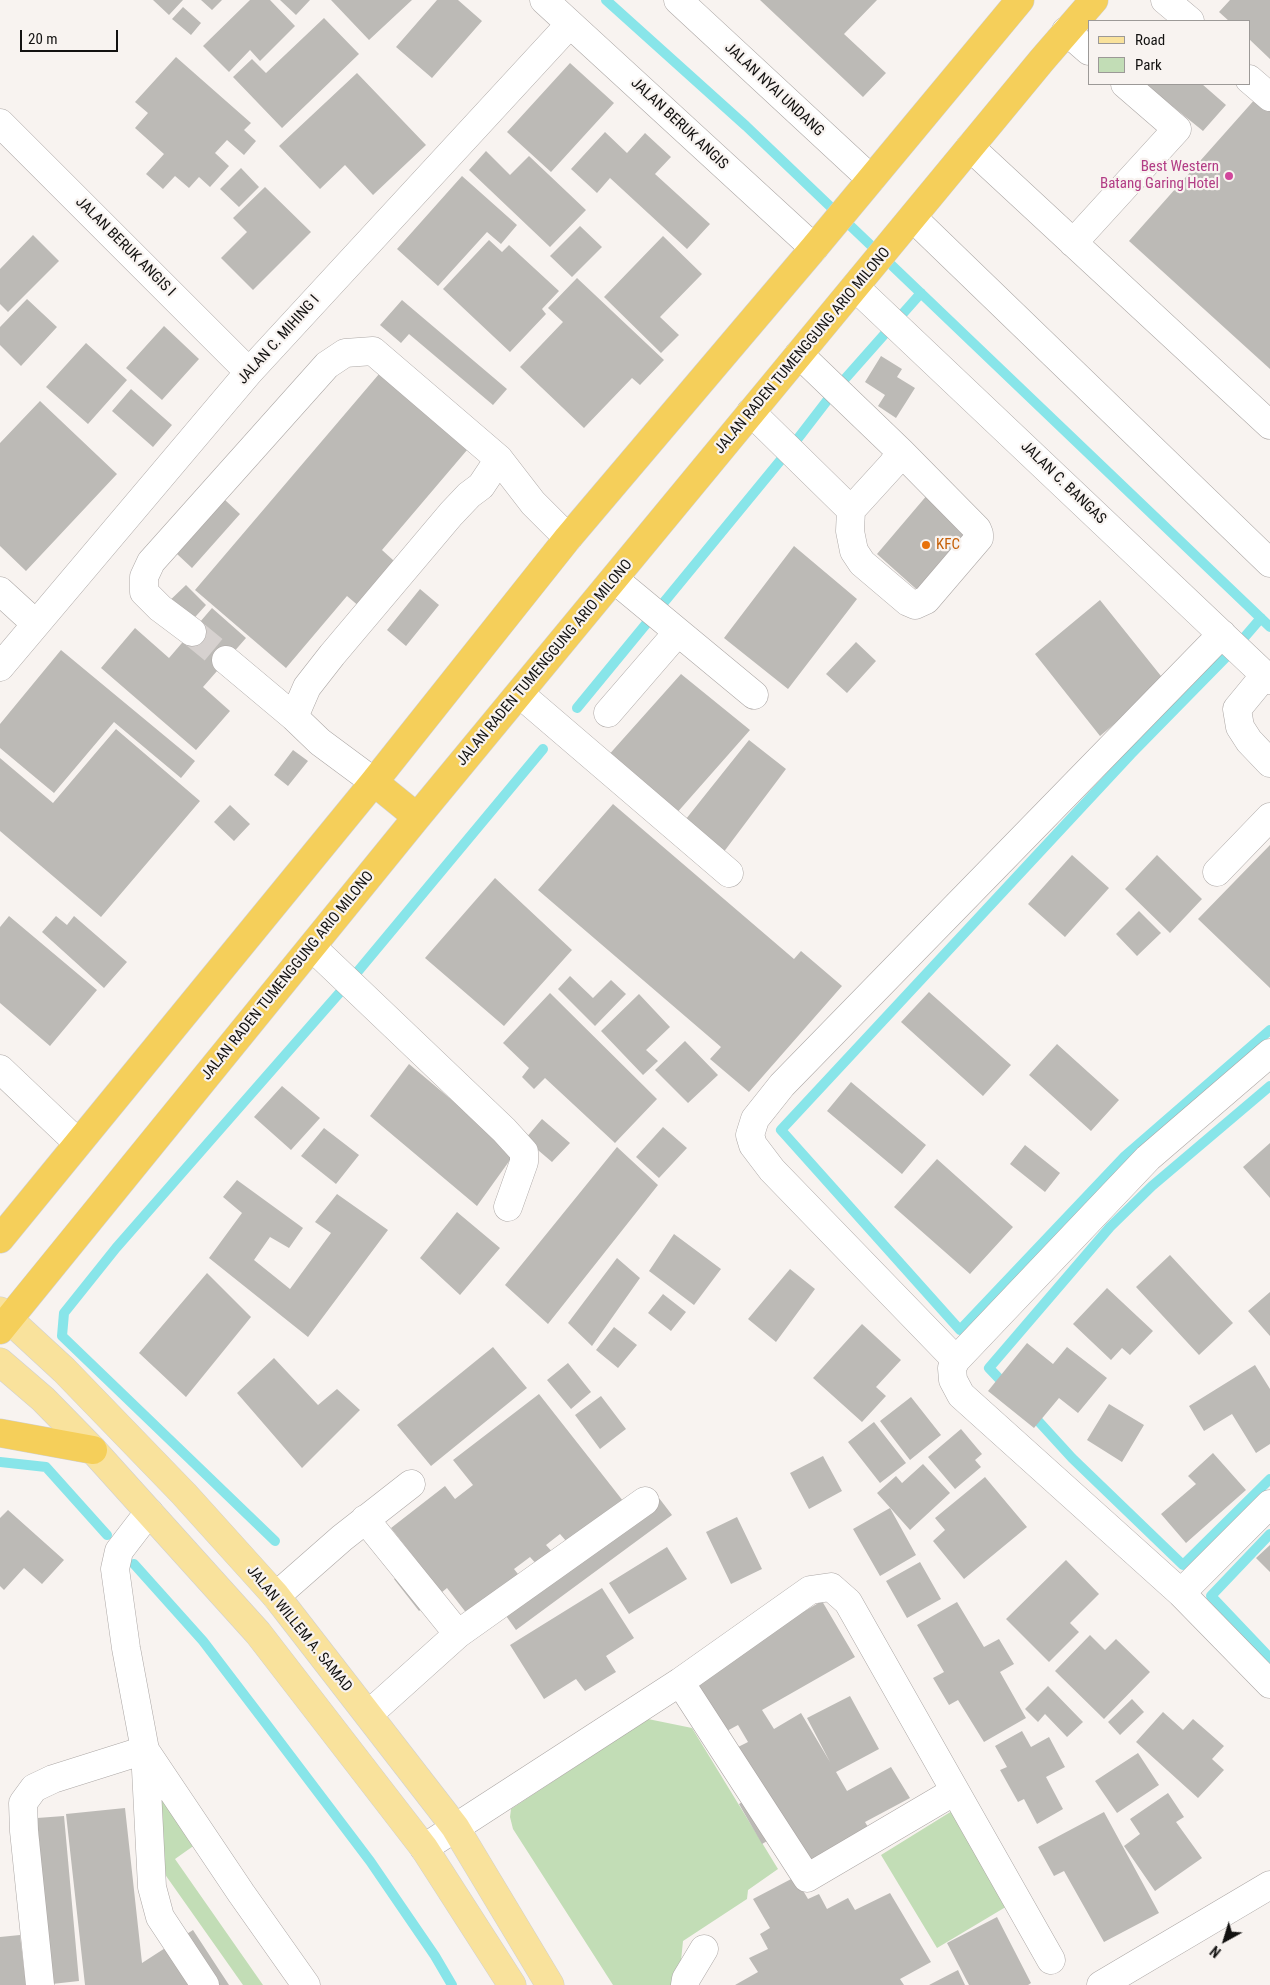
<!DOCTYPE html>
<html>
<head>
<meta charset="utf-8">
<style>
  body { margin:0 }
  #map { position:relative; width:1270px; height:1985px; overflow:hidden; background:#f8f3f0; font-family:"Roboto Condensed",sans-serif }
  canvas { display:block }
  .legend { position:absolute; left:1088px; top:20px; width:162px; height:65px; box-sizing:border-box; background:#f8f3f0; border:1px solid #9c9997; margin:0; padding:6px 9px; list-style:none; font-size:15px; color:#131211 }
  .legend li { display:flex; align-items:center; gap:10px; height:25px }
  .legend b { width:25px; border:1px solid #9c9997 }
  .north { position:absolute; left:1200px; top:1915px; width:50px; height:50px; -webkit-text-stroke:4px #f8f3f0; paint-order:stroke; rotate:219deg; font-size:14px; font-weight:700; line-height:20px; text-align:center; color:#131211 }
  .north::after { content:''; display:block; margin:auto; width:18px; height:22px; background:#131211; clip-path:polygon(50% 0,100% 100%,50% 72%,0 100%) }
  .scale { position:absolute; left:20px; top:30px; width:98px; height:22px; box-sizing:border-box; border:2px solid #131211; border-top:0; padding-left:6px; font-size:15px; line-height:18px; white-space:nowrap; color:#131211; -webkit-text-stroke:4px #f8f3f0; paint-order:stroke }
</style>
</head>
<body>
<div id="map">
<canvas width="1270" height="1985"></canvas>
<ul class="legend">
<li><b style="height:6px;background:#f9e29c"></b>Road</li>
<li><b style="height:14px;background:#c2ddb6"></b>Park</li>
</ul>
<div class="north">N</div>
<div class="scale">20 m</div>
</div>
<script>
const ctx = document.querySelector('canvas').getContext('2d');
ctx.lineJoin = 'round';
function paint(path, color) { ctx.fillStyle = color; ctx.fill(path, 'evenodd'); }
const shape = rows => new Path2D(rows.map(r => 'M' + r).join(''));
function trace(path, color, width, dash) { ctx.strokeStyle = color; ctx.lineWidth = width; ctx.lineCap = dash ? 'butt' : 'round'; ctx.setLineDash(dash || []); ctx.stroke(path); }
function write(font, color, halo, rows, align = 'center') {
  ctx.font = font + ' "Roboto Condensed",sans-serif'; ctx.lineWidth = 4.5; ctx.setLineDash([]); ctx.textBaseline = 'middle'; ctx.strokeStyle = halo; ctx.fillStyle = color; for (const [text, x, y, turn = 0] of rows) {
    ctx.save(); ctx.translate(x, y); ctx.rotate((+turn || 0) * Math.PI / 180); ctx.textAlign = isNaN(turn) ? turn : align; if (halo) ctx.strokeText(text, 0, 0); ctx.fillText(text, 0, 0); ctx.restore();
  }
}
const green = shape([
  [648,1719,692,1728,778,1869,748,1890,747,1899,683,1941,681,1961,671,1985,613,1985,513,1829,510,1817,511,1809],
  [157,1771,199,1842,175,1859,263,1985,243,1985,164,1873],
  [952,1811,1009,1905,937,1948,881,1855]
]);
const stream = shape([
  [606,0,746,126,1270,627],
  [1261,618,1236,647,1131,754,781,1130,960,1330,1125,1156,1270,1030],
  [577,708,789,450,836,389,921,293],
  [1008,1388,989,1368,1110,1227,1152,1186,1270,1086],
  [1030,1412,1072,1458,1183,1565,1270,1479],
  [0,1462,46,1467,107,1535],
  [1270,1534,1211,1596,1270,1658],
  [275,1541,62,1336,64,1313,116,1248,349,982,543,749],
  [134,1564,203,1641,261,1717,370,1861,435,1956,452,1985]
]);
const building = shape([
  [153,0,183,0,169,15],
  [201,0,222,0,212,10],
  [250,0,270,0,295,26,260,61,250,50,229,72,203,46],
  [280,0,310,0,296,15],
  [331,0,412,0,369,40],
  [437,0,458,0,482,21,432,78,396,47],
  [760,0,877,0,844,34,886,73,863,97],
  [1230,0,1270,0,1270,59,1249,39,1249,21,1229,21,1219,12],
  [183,7,201,23,191,35,172,19],
  [324,18,359,54,282,128,233,77,252,59,266,73],
  [176,57,251,123,244,130,256,141,244,155,227,140,215,153,229,166,210,187,199,177,189,188,175,176,163,189,146,174,164,154,135,128,148,113,135,102],
  [570,63,614,103,551,172,507,132],
  [357,73,426,145,373,195,345,165,320,189,279,146],
  [1145,84,1202,84,1226,105,1203,131],
  [1256,98,1270,110,1270,369,1129,241],
  [605,132,627,153,645,133,671,157,655,174,710,224,687,249,610,178,597,193,571,169],
  [486,151,510,175,529,156,586,210,550,247,469,170],
  [241,168,259,187,239,207,220,189],
  [462,176,517,225,501,244,487,232,438,286,397,249],
  [265,187,311,232,253,290,221,258,247,232,233,218],
  [580,226,602,247,572,277,550,256],
  [33,235,59,261,8,312,0,304,0,269],
  [663,236,702,274,660,317,679,335,661,353,604,297],
  [489,240,502,252,509,245,559,291,542,309,546,314,510,352,443,289],
  [577,278,664,360,640,385,632,378,584,428,520,367,563,322,548,308],
  [27,299,57,327,21,366,0,345,0,327],
  [402,300,507,389,493,405,409,334,401,343,380,325],
  [164,326,199,359,162,400,126,368],
  [86,343,127,380,88,424,46,387],
  [881,356,902,369,897,377,915,388,896,418,878,406,885,395,865,382],
  [385,367,473,443,382,550,404,570,367,613,347,596,286,668,195,590],
  [131,389,172,425,153,447,112,411],
  [40,401,117,474,26,571,0,546,0,443],
  [928,494,975,535,924,596,877,554],
  [225,500,240,514,192,568,177,554],
  [794,546,857,599,788,689,724,638],
  [186,585,206,605,187,626,165,605],
  [420,589,439,605,406,646,387,630],
  [1100,600,1165,681,1100,736,1035,654],
  [212,608,246,638,203,687,230,711,196,750,101,668,135,628,169,658],
  [856,642,876,661,847,693,826,674],
  [61,650,195,761,181,778,114,722,54,793,0,748,0,724],
  [681,674,750,730,675,815,606,758],
  [116,729,200,801,101,917,0,831,0,758,53,803],
  [749,740,786,769,720,857,682,824],
  [293,750,308,761,288,786,274,775],
  [613,804,794,959,801,951,842,986,749,1092,710,1059,721,1047,538,890],
  [230,805,250,824,234,841,214,822],
  [1270,845,1270,988,1198,919],
  [1072,855,1109,888,1065,937,1028,904],
  [1157,855,1202,899,1170,933,1125,889],
  [495,878,572,950,504,1026,425,958],
  [1139,911,1161,933,1137,956,1116,934],
  [9,916,97,990,50,1046,0,1003,0,927],
  [56,916,67,925,74,916,127,962,104,988,42,932],
  [570,976,593,998,611,980,626,994,595,1026,558,989],
  [929,992,1011,1065,983,1096,901,1022],
  [550,993,657,1099,615,1143,545,1078,534,1089,522,1077,529,1068,503,1043],
  [639,994,670,1027,646,1050,658,1061,643,1075,601,1031],
  [685,1041,718,1075,688,1103,655,1070],
  [1057,1044,1119,1100,1091,1131,1029,1075],
  [409,1064,515,1153,477,1206,370,1116],
  [851,1082,926,1145,902,1174,827,1111],
  [282,1086,320,1118,291,1150,254,1117],
  [542,1119,570,1143,552,1162,525,1139],
  [663,1127,687,1148,659,1178,636,1157],
  [324,1128,359,1155,336,1184,301,1156],
  [1270,1143,1270,1198,1243,1167],
  [1025,1145,1060,1173,1045,1192,1010,1164],
  [617,1147,658,1185,548,1324,505,1285],
  [937,1159,1013,1227,970,1274,894,1207],
  [237,1180,303,1228,289,1248,270,1237,254,1260,290,1289,331,1233,315,1222,337,1194,388,1230,308,1337,209,1258,242,1213,223,1197],
  [457,1212,500,1248,460,1295,420,1258],
  [674,1234,721,1269,694,1305,649,1271],
  [1170,1255,1233,1323,1199,1355,1136,1287],
  [617,1258,640,1278,592,1346,568,1323],
  [790,1269,815,1289,776,1342,748,1319],
  [207,1273,251,1317,186,1397,139,1353],
  [1107,1288,1153,1331,1130,1355,1122,1348,1111,1360,1073,1324],
  [1270,1292,1270,1336,1248,1311],
  [663,1294,686,1312,671,1331,648,1313],
  [862,1324,901,1360,876,1387,886,1396,862,1422,813,1378],
  [614,1327,637,1345,618,1368,596,1350],
  [1027,1343,1053,1364,1067,1347,1107,1378,1078,1413,1059,1398,1034,1428,988,1391],
  [493,1347,527,1388,431,1466,397,1425],
  [274,1358,318,1405,337,1389,360,1410,302,1468,237,1393],
  [568,1363,591,1392,571,1409,547,1380],
  [1255,1365,1270,1389,1270,1444,1256,1453,1232,1414,1204,1431,1189,1406],
  [539,1394,627,1506,573,1549,560,1534,546,1545,555,1555,539,1567,530,1557,514,1569,522,1579,471,1619,447,1588,419,1611,394,1579,417,1561,391,1528,445,1486,455,1499,473,1485,453,1460],
  [601,1396,626,1429,600,1449,575,1415],
  [911,1397,941,1435,910,1460,880,1421],
  [1109,1404,1144,1425,1122,1462,1087,1440],
  [874,1422,906,1463,880,1483,848,1442],
  [961,1429,982,1454,975,1460,981,1467,955,1489,928,1457],
  [1213,1453,1246,1490,1186,1543,1161,1514,1196,1484,1188,1476],
  [823,1456,842,1491,809,1509,790,1473],
  [923,1464,950,1493,910,1530,877,1493,896,1476,902,1483],
  [985,1477,1027,1527,964,1579,933,1541,945,1530,935,1518],
  [659,1498,672,1515,516,1630,504,1613],
  [890,1508,916,1555,880,1576,853,1529],
  [8,1510,64,1560,42,1584,24,1568,4,1590,0,1586,0,1518],
  [737,1517,762,1569,731,1584,706,1532],
  [1270,1545,1270,1572,1256,1558],
  [667,1547,687,1579,629,1614,609,1583],
  [1066,1560,1099,1594,1070,1623,1079,1632,1049,1662,1006,1619],
  [920,1562,941,1599,907,1618,886,1581],
  [602,1588,634,1638,606,1656,616,1672,585,1691,576,1679,544,1699,510,1645],
  [822,1601,855,1657,762,1710,774,1729,801,1713,830,1762,807,1718,850,1696,879,1749,836,1772,847,1791,891,1767,910,1798,865,1822,871,1832,810,1867,788,1829,762,1844,739,1804,760,1791,736,1748,748,1742,738,1725,725,1732,692,1676],
  [957,1602,984,1647,999,1639,1014,1664,1000,1672,1026,1718,984,1742,958,1700,949,1705,933,1678,944,1672,917,1625],
  [1090,1635,1105,1650,1116,1639,1150,1672,1104,1719,1055,1671],
  [1048,1686,1083,1722,1067,1737,1045,1714,1038,1722,1025,1709],
  [1132,1699,1144,1712,1120,1735,1108,1722],
  [1163,1712,1183,1730,1193,1719,1224,1746,1212,1759,1224,1770,1198,1798,1136,1742],
  [1022,1731,1031,1747,1049,1737,1065,1767,1046,1777,1063,1809,1037,1824,1024,1799,1018,1802,1000,1770,1007,1767,995,1746],
  [1138,1753,1159,1785,1117,1813,1095,1781],
  [1168,1793,1184,1817,1176,1822,1202,1858,1155,1891,1124,1846,1140,1834,1130,1819],
  [125,1808,142,1963,193,1930,229,1985,85,1985,66,1814],
  [1104,1812,1159,1913,1104,1942,1064,1871,1054,1876,1038,1847],
  [64,1816,79,1981,52,1984,37,1818],
  [795,1877,808,1899,819,1894,827,1909,848,1898,855,1910,890,1893,931,1962,900,1979,904,1985,735,1985,758,1972,749,1958,768,1949,760,1934,770,1928,753,1899],
  [997,1917,1031,1983,1028,1985,969,1985,947,1943],
  [20,1935,26,1985,0,1985,0,1937],
  [958,1970,965,1985,929,1985]
]);
const minorTunnel = shape([
  [192,632,226,660]
]);
const minor = shape([
  [544,0,814,248],
  [678,0,871,179],
  [1165,0,1190,21],
  [1066,31,1089,51],
  [1249,79,1270,97],
  [0,123,249,372],
  [970,147,1270,425],
  [913,218,1270,563],
  [1073,243,1177,129,1125,84],
  [855,287,1270,680],
  [751,412,851,510,892,465,901,452,799,354],
  [851,510,850,531,854,551,862,563,908,602,915,605,926,600,979,538,979,534,977,529,901,452],
  [614,579,754,695],
  [0,591,36,624],
  [192,632,160,608,144,592,144,577,151,562,327,365,345,353,373,351,499,459],
  [226,660,294,717],
  [0,667,249,372,570,24],
  [1265,675,1237,709,1240,727,1249,741,1270,763],
  [520,694,729,873],
  [608,713,678,632],
  [374,782,320,742,294,717,307,687,332,655,451,514,469,495,481,486,499,459,533,503,568,538],
  [1217,872,1270,817],
  [312,947,504,1130,524,1152,524,1162,508,1207],
  [1270,1053,1148,1158,956,1360,952,1368,953,1380,961,1395,1181,1593,1270,1684],
  [0,1069,78,1143],
  [956,1360,772,1170,753,1145,750,1135,755,1119,782,1085,1222,634],
  [149,1512,119,1551,115,1569,126,1648,145,1750,241,1893,306,1985],
  [365,1519,458,1634],
  [1181,1593,1270,1504],
  [276,1596,342,1538,411,1484],
  [680,1682,807,1878,955,1791],
  [369,1714,458,1634,645,1501],
  [424,1848,680,1682,810,1590,831,1587,848,1602,1051,1960],
  [40,1985,24,1831,23,1803,34,1788,53,1779,145,1750,152,1887,160,1917,205,1985],
  [685,1985,686,1979,704,1949],
  [1101,1985,1270,1885]
]);
const major = shape([
  [0,1311,64,1370,184,1494,276,1596,455,1827,550,1985],
  [0,1362,43,1399,93,1450,258,1633,424,1848,512,1985]
]);
const highway = shape([
  [374,782,417,817],
  [0,1239,374,782,568,538,814,248,1020,0],
  [0,1330,417,817,1042,60,1094,0],
  [0,1433,93,1450]
]);
const markers = [
  [1229,176,5,"#d1479c"],
  [926,545,5,"#e8710a"]
];
const streetNames = [
  ["JALAN NYAI UNDANG",774,90,43],
  ["JALAN BERUK ANGIS",679,124,43],
  ["JALAN BERUK ANGIS I",125,247,45],
  ["JALAN C. MIHING I",279,340,-48],
  ["JALAN RADEN TUMENGGUNG ARIO MILONO",803,351,-50],
  ["JALAN C. BANGAS",1063,483,44],
  ["JALAN RADEN TUMENGGUNG ARIO MILONO",545,663,-50],
  ["JALAN RADEN TUMENGGUNG ARIO MILONO",288,976,-51],
  ["JALAN WILLEM A. SAMAD",299,1629,51]
];
const hotelNames = [
  ["Best Western",1219,167],
  ["Batang Garing Hotel",1219,184]
];
const foodNames = [
  ["KFC",936,545]
];
paint(green, '#c2ddb6');
trace(stream, '#88e5e9', 10);
paint(building, '#bcbab6');
trace(minorTunnel, '#d6d1cf', 28, [28, 14]);
trace(minor, '#aca7a5', 29);
trace(major, '#d0d0cf', 29);
trace(highway, '#d0d0cf', 29);
trace(minor, '#fff', 28);
trace(major, '#f9e29c', 28);
trace(highway, '#f5cf5a', 28);
for (const [x, y, r, color] of markers) { const dot = new Path2D(); dot.arc(x, y, r, 0, 2 * Math.PI); ctx.fillStyle = color; ctx.fill(dot); trace(dot, '#f8f3f0', 2); }
write('15px', '#131211', '#f8f3f0', streetNames);
write('15px', '#b23c85', '#f8f3f0', hotelNames, 'right');
write('15px', '#c56008', '#f8f3f0', foodNames, 'left');
</script>
</body>
</html>
